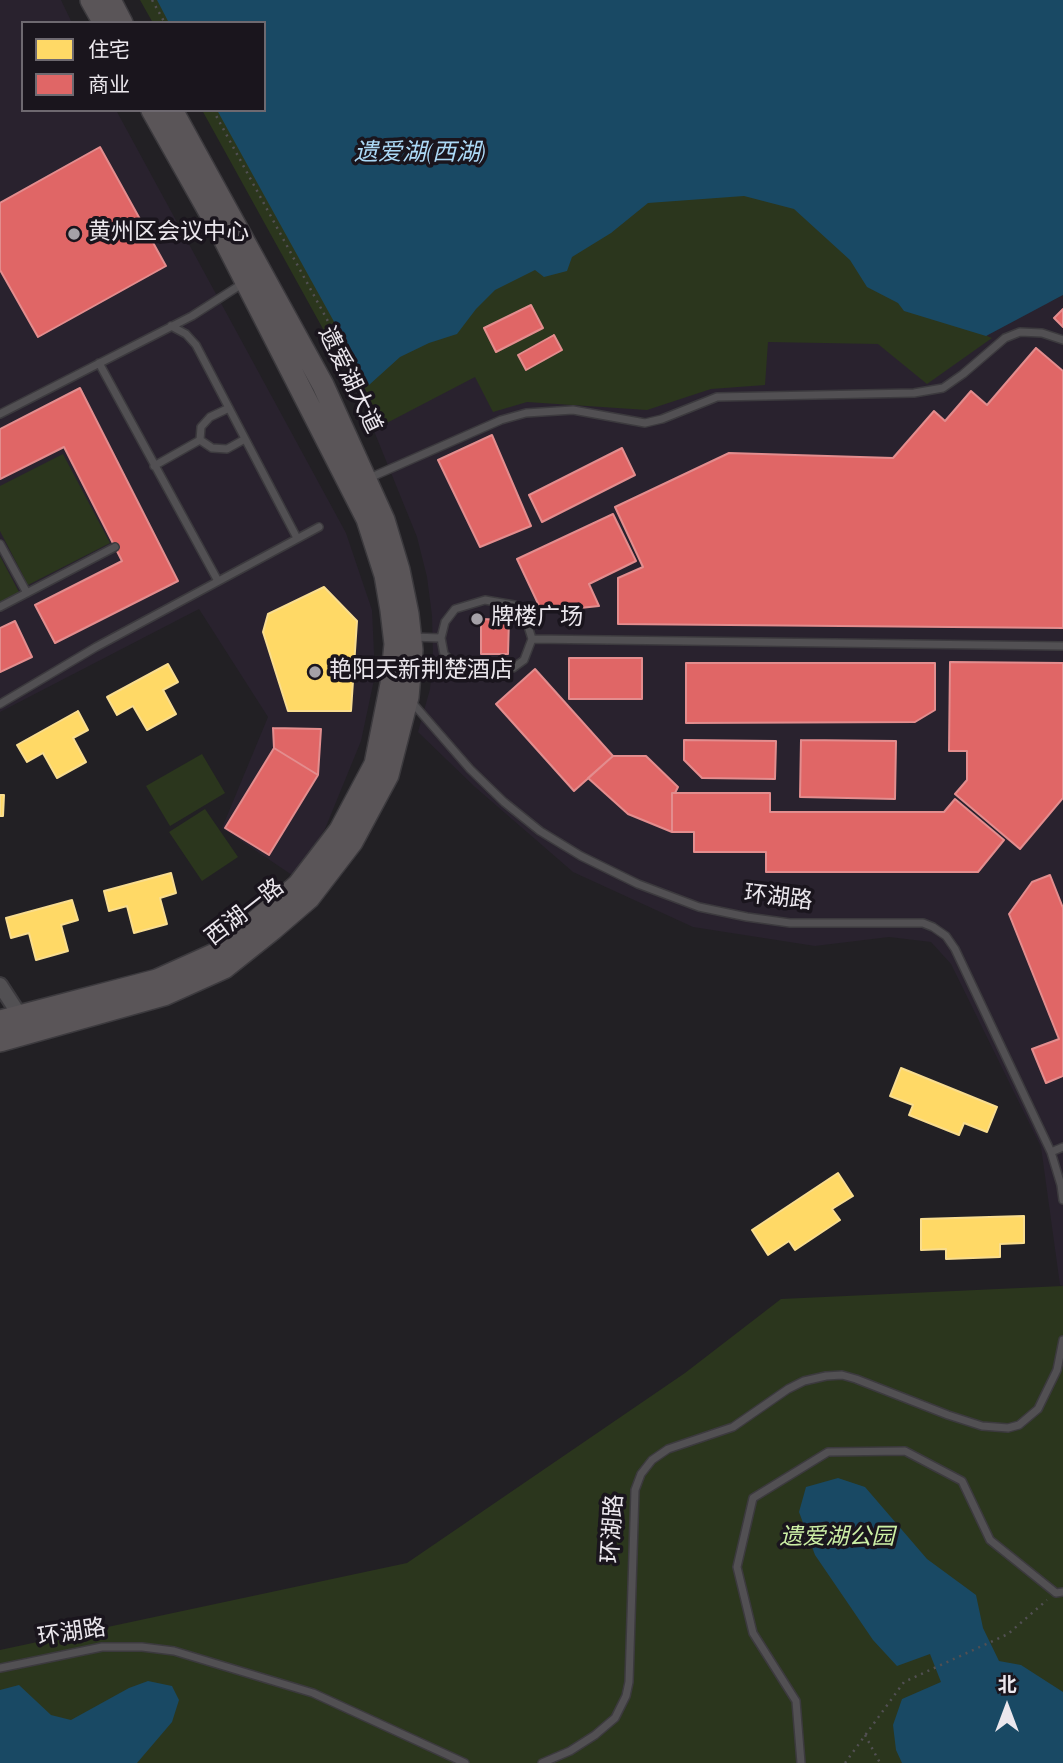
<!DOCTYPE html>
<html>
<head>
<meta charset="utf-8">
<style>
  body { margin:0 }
  #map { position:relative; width:1063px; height:1763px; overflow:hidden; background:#222024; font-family:Spectral,"Noto Sans SC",serif }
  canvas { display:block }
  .legend { position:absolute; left:21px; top:21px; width:245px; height:91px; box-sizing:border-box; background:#1a151d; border:2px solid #6e6970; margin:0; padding:9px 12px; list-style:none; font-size:21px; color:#ebe7ed }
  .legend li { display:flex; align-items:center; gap:14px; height:35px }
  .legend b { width:35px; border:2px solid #6e6970 }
  .north { position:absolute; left:972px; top:1672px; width:70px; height:70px; -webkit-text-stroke:5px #1a151d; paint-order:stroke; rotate:0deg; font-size:19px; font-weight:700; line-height:28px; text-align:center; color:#ebe7ed }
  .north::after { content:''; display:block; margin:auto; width:24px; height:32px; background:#ebe7ed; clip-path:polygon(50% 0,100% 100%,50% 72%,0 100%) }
</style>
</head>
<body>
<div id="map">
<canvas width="1063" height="1763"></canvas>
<ul class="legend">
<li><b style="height:19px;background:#ffd966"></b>住宅</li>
<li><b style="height:19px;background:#e06666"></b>商业</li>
</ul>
<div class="north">北</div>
</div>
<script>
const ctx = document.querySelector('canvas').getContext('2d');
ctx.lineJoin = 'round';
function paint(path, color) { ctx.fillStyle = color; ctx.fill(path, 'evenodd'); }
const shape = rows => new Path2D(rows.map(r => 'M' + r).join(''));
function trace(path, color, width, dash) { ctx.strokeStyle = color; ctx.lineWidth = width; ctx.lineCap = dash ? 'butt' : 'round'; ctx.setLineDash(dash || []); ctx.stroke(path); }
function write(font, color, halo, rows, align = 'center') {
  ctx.font = font + ' Spectral,"Noto Sans SC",serif'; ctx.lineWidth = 7; ctx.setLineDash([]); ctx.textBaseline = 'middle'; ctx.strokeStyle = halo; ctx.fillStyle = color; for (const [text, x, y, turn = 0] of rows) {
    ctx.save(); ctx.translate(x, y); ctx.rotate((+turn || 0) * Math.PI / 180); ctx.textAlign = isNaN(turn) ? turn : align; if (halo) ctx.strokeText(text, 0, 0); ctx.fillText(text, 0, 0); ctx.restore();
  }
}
const built = shape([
  [0,0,61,0,72,23,23,23,23,110,116,110,346,533,372,610,375,675,361,741,325,829,295,877,222,828,268,717,199,609,0,712],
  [1063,295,1063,1286,1060,1285,1041,1147,951,964,931,942,889,937,815,946,693,927,573,872,475,787,418,732,430,689,433,658,432,616,427,577,417,537,359,394,400,357,1052,301]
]);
const green = shape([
  [140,0,1063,0,987,336,992,338,927,384,878,344,768,342,765,385,711,389,647,410,527,402,493,412,475,377,381,426,359,394,202,110,264,110,264,23,153,23],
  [63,454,110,543,28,585,0,531,0,486],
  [0,556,19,592,0,602],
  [202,754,225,793,170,826,146,786],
  [205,809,238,857,202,881,169,832],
  [1063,1286,1063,1763,0,1763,0,1650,407,1563,685,1373,781,1299]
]);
const water = shape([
  [157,0,1063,0,1063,295,986,336,904,311,898,303,867,287,850,260,794,209,744,196,648,203,611,233,572,257,567,271,544,277,535,270,495,290,476,309,457,334,429,343,400,357,369,385,217,110,264,110,264,23,169,23],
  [838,1478,865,1487,927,1559,976,1595,983,1628,999,1661,1021,1665,1063,1692,1063,1763,902,1763,896,1750,893,1725,902,1699,941,1682,930,1654,897,1666,873,1640,815,1555,799,1512,806,1487],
  [148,1681,172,1686,179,1700,172,1722,137,1763,0,1763,0,1690,19,1685,51,1715,71,1720,129,1688]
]);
const homes = shape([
  [324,587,357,621,351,711,288,711,263,632,268,614,324,587],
  [168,664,178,682,163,690,176,714,147,730,133,706,117,715,107,697,168,664],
  [78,711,88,730,73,738,86,762,57,778,43,753,27,762,17,745,78,711],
  [0,795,4,795,3,816,0,816,0,795],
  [171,873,176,893,160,898,167,924,134,933,127,906,109,911,104,891,171,873],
  [72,900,78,920,61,925,68,951,36,960,29,933,11,938,6,918,72,900],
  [901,1068,997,1107,987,1132,964,1123,959,1135,909,1115,913,1105,890,1096,901,1068],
  [838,1173,853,1196,832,1209,840,1220,795,1250,789,1241,768,1255,752,1230,838,1173],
  [1024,1216,1024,1243,1000,1244,1000,1257,946,1259,946,1249,921,1250,921,1219,1024,1216]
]);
const shops = shape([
  [100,147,166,266,38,337,0,270,0,203,100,147],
  [531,305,543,328,496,352,484,328,531,305],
  [1063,309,1063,327,1054,318,1063,309],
  [554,335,562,350,526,370,518,355,554,335],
  [1036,348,1063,371,1063,628,618,624,618,578,643,567,615,507,729,453,893,458,934,411,945,421,971,391,987,405,1036,348],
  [80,388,178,581,55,643,35,605,122,561,64,447,0,479,0,429,80,388],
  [492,435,531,526,480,547,438,460,492,435],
  [622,448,635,475,542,522,529,495,622,448],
  [613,514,636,561,589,584,599,606,542,612,517,559,613,514],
  [481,619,509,620,508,654,481,654,481,619],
  [15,621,32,657,0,672,0,628,15,621],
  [569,658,642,658,642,699,569,699,569,658],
  [950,662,1063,663,1063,798,1020,849,955,794,967,780,967,751,949,751,950,662],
  [686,663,935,663,935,710,915,722,686,723,686,663],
  [535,669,613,756,574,791,496,704,535,669],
  [273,728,321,729,318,775,274,748,273,728],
  [684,740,776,741,775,779,702,778,684,760,684,740],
  [801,740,896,741,895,799,800,797,801,740],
  [274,748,318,775,269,855,225,828,274,748],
  [613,756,646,756,678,787,675,793,672,793,672,832,628,814,588,778,613,756],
  [672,793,770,793,770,812,944,812,955,799,1004,840,978,872,766,872,766,852,694,852,694,832,672,832,672,793],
  [1050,875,1063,908,1063,1076,1046,1083,1032,1049,1059,1039,1009,914,1032,882,1050,875]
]);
const path = shape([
  [152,0,165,23],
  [213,110,354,369,339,377],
  [865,1735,880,1763],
  [845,1763,904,1682,1008,1634,1047,1600]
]);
const service = shape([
  [171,326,186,334,196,345,297,538],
  [99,363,218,581],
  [229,408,210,417,201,427,200,440,212,448,227,449,245,439],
  [0,414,192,316,245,282],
  [154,466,200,440],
  [367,479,501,420,526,413,573,410,645,423,662,419,717,397,914,393,943,388,963,374,1005,338,1020,332,1042,333,1063,340],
  [0,544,27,593],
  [0,607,115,547],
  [412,637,441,638,445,622,455,609,485,600,514,605,524,613,532,639,1063,646],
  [441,638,444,654,456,666,482,676,513,668,524,660,532,639],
  [410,700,470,769,504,802,540,831,581,856,638,884,699,907,747,917,790,923,923,923,933,927,946,936,955,949,1051,1152,1061,1185,1063,1200],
  [0,704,96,647,319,527],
  [1051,1152,1063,1147],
  [0,1668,102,1647,142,1647,174,1651,313,1693,465,1763],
  [542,1763,570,1751,595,1735,615,1718,626,1696,629,1682,635,1490,641,1474,652,1460,668,1449,733,1427,788,1389,804,1381,826,1376,842,1375,856,1379,948,1415,982,1426,1008,1428,1019,1425,1038,1409,1057,1370,1063,1340],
  [801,1763,796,1701,753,1633,737,1567,753,1498,828,1452,905,1451,962,1481,990,1540,1056,1593,1063,1592]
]);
const minor = shape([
  [0,985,24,1022]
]);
const secondary = shape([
  [91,0,104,23],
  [110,0,122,23],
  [0,1021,157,980,217,953,250,926,298,885,340,830,375,764,391,684,395,644,391,610,385,575,367,519,219,229,152,110],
  [0,1041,164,995,224,968,273,929,309,898,352,842,388,775,408,697,412,650,408,614,399,570,384,520,323,385,172,110]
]);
const markers = [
  [74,234,7,"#a5a1a7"],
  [477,619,7,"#a5a1a7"],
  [315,672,7,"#a5a1a7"]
];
const poiNames = [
  ["黄州区会议中心",88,234],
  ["牌楼广场",491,619],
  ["艳阳天新荆楚酒店",329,672]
];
const streetNames = [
  ["遗爱湖大道",348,381,64],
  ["环湖路",778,900,7],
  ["西湖一路",246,914,-38],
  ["环湖路",615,1529,-86],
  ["环湖路",72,1635,-9]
];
const parkNames = [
  ["遗爱湖公园",837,1539]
];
const waterNames = [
  ["遗爱湖(西湖)",420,155]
];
paint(built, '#29222e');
paint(green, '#2b361d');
paint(water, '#194964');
paint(homes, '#ffd966');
trace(homes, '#f9dd8e', 2);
paint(shops, '#e06666');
trace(shops, '#e38d8e', 2);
trace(service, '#3c3a3e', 10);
trace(minor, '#3c3a3e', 18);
trace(secondary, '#3c3a3e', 24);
trace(path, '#525053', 2.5, [2, 5]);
trace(service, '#525053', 7);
trace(minor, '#525053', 14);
trace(secondary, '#5a5558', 21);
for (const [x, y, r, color] of markers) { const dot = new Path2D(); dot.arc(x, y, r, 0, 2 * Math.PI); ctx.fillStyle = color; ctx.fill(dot); trace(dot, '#1a151d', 2.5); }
write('23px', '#ebe7ed', '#1a151d', poiNames, 'left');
write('23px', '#ebe7ed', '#1a151d', streetNames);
write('italic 23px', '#ccefa5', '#1a151d', parkNames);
write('italic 24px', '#acd9f6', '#1a151d', waterNames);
</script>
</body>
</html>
